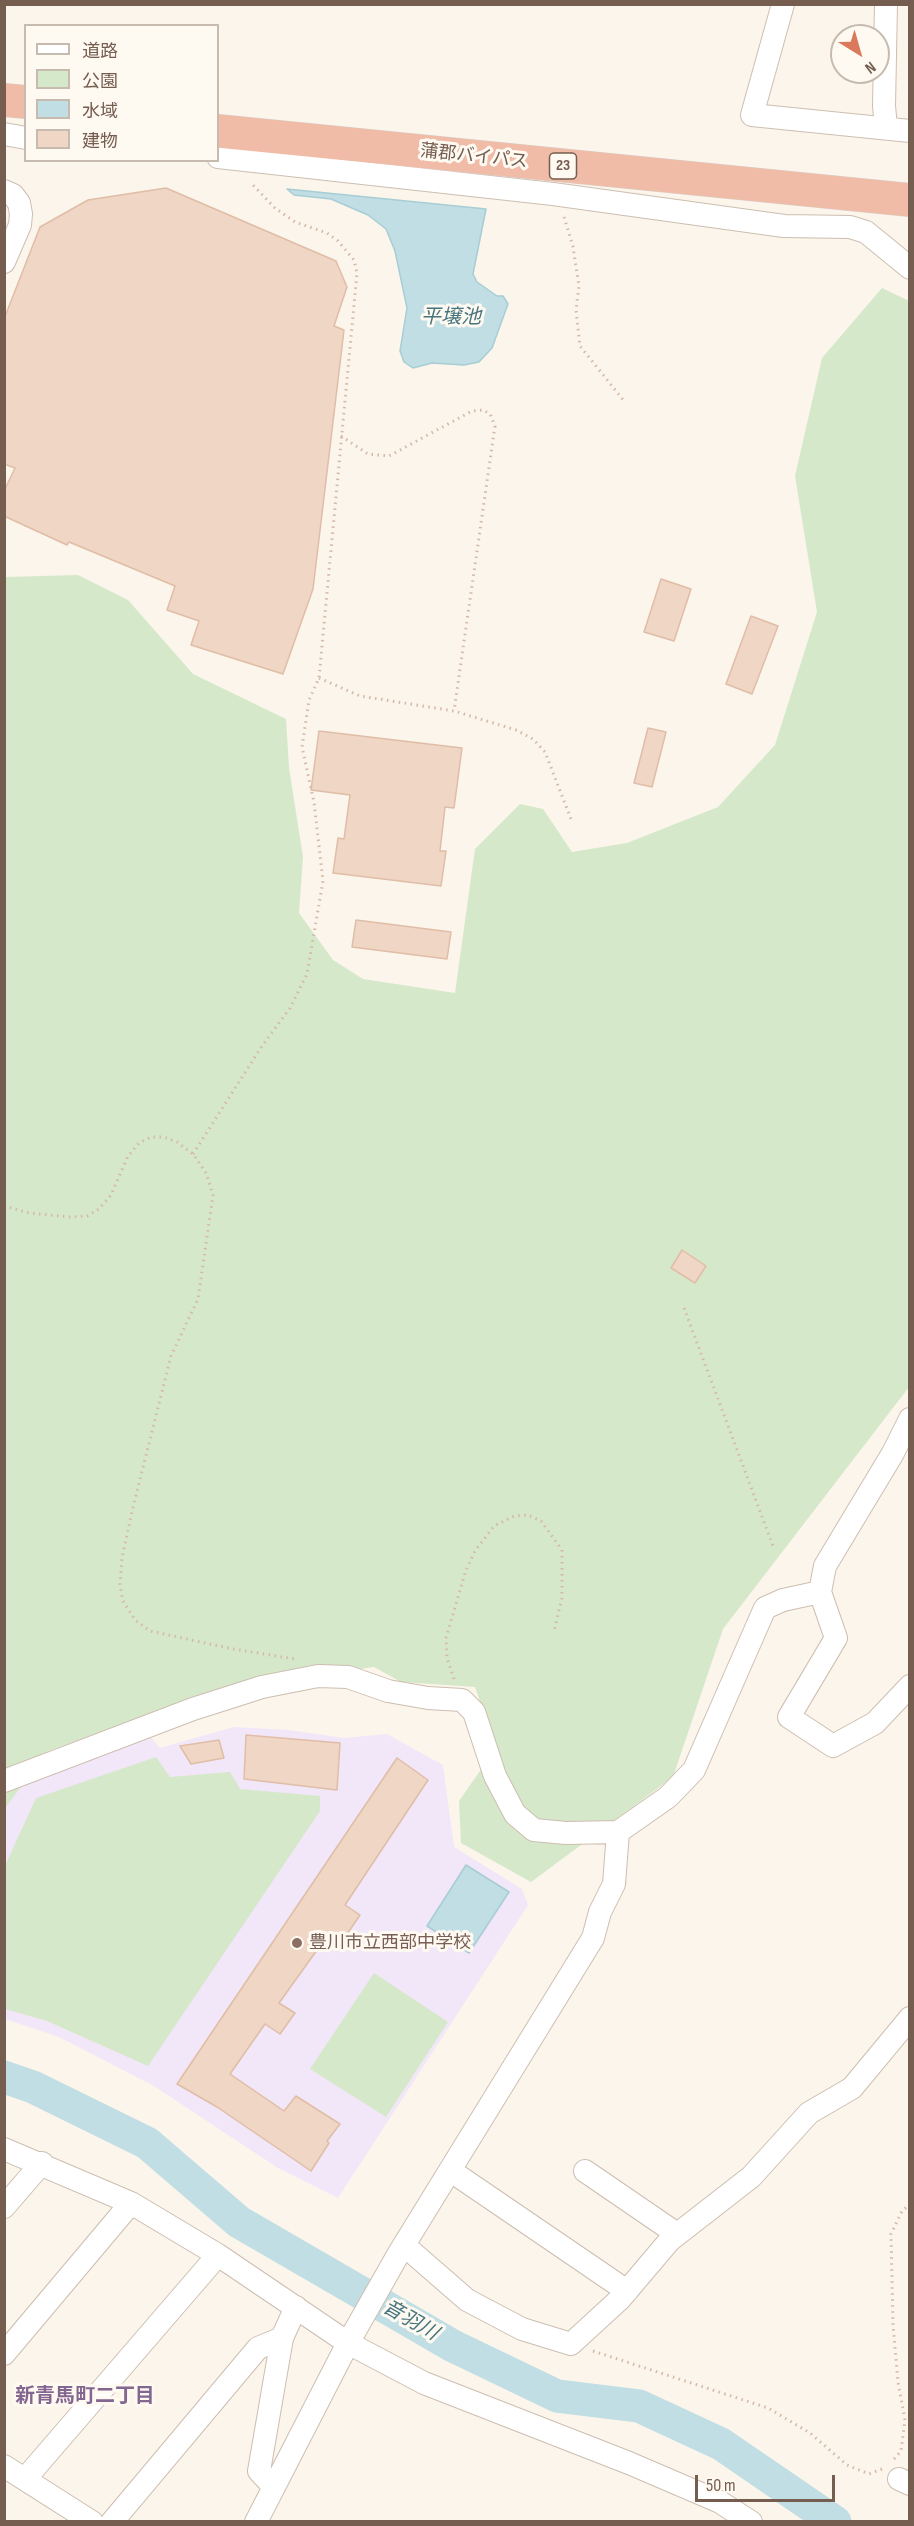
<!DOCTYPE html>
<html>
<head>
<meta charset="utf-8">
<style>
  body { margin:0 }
  #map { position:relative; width:914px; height:2526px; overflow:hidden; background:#fbf5eb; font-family:"Sofia Sans Condensed","Noto Sans JP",sans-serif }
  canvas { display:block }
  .frame { position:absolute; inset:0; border:6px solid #755d4f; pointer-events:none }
  .legend { position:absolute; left:24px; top:24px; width:195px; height:138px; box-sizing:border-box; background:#fef9f1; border:2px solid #c7bbb0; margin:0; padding:8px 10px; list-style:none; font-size:18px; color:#755d4f }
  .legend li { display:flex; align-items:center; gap:12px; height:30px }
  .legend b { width:30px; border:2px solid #c7bbb0 }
  .north { position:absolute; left:830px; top:24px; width:60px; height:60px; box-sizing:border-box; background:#fef9f1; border:2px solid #c7bbb0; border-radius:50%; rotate:143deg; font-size:16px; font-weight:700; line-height:24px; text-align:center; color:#755d4f }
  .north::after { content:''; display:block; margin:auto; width:21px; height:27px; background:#da795b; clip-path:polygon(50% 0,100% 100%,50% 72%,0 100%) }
  .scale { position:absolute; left:695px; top:2475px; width:140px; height:27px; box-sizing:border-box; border:3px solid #755d4f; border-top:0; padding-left:8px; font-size:18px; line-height:21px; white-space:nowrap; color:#755d4f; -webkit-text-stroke:4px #fef9f1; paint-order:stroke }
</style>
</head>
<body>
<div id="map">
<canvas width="914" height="2526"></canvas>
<div class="frame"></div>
<ul class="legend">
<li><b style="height:8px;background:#fff"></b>道路</li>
<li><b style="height:16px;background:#d6e8ca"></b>公園</li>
<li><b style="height:16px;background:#c0dee4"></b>水域</li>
<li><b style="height:16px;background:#efd6c5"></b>建物</li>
</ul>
<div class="north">N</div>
<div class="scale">50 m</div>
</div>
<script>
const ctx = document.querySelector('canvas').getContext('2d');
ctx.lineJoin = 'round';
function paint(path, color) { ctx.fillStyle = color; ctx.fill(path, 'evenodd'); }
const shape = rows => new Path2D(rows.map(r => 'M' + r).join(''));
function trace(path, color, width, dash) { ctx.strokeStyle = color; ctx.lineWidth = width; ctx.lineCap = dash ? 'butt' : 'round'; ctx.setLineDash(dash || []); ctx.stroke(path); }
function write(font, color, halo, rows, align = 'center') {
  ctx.font = font + ' "Sofia Sans Condensed","Noto Sans JP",sans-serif'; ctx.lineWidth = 6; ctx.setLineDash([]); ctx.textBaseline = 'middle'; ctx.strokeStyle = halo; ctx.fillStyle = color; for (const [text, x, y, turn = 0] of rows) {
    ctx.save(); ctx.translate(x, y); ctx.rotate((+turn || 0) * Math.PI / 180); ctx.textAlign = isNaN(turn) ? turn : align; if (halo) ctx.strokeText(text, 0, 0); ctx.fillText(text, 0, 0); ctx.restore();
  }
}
const education = shape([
  [234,1727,289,1730,344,1738,387,1734,443,1765,454,1847,522,1889,528,1905,338,2198,278,2168,154,2086,59,2037,5,2019,5,1787,146,1732,160,1748]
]);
const green = shape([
  [882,288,909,301,909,1387,723,1629,673,1777,531,1882,461,1843,459,1801,496,1748,475,1687,401,1682,374,1667,219,1689,48,1751,5,1808,5,577,78,575,128,600,193,674,286,719,289,768,303,857,299,913,333,960,363,979,455,993,475,849,520,804,543,809,572,852,627,843,718,807,775,745,817,612,795,476,822,358],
  [156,1757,170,1777,230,1772,240,1789,320,1796,320,1811,148,2066,47,2021,5,2009,4,1868,36,1798],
  [374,1973,448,2022,386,2117,310,2069]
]);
const water = shape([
  [287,189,486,209,473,274,477,282,497,296,503,296,508,304,492,348,479,362,464,365,432,363,413,368,404,362,400,351,407,308,395,251,386,229,368,215,331,199,294,195,287,189],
  [466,1865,509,1892,469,1953,427,1926,466,1865]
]);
const river = shape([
  [4,2077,33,2087,147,2143,239,2222,453,2346,557,2396,639,2406,721,2444,835,2522]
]);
const building = shape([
  [166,188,336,261,347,287,334,326,344,330,313,589,283,674,191,645,199,621,167,610,175,586,69,542,67,545,4,516,4,491,15,468,4,464,4,319,40,227,88,200,166,188],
  [661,579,691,589,674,641,644,632,661,579],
  [751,616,778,626,752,694,726,684,751,616],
  [648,728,666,732,652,787,634,783,648,728],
  [319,731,462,748,454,808,445,807,440,851,446,851,441,886,333,873,338,838,344,839,350,795,311,790,319,731],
  [356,920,451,932,447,959,352,947,356,920],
  [682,1250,706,1266,695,1283,671,1268,682,1250],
  [246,1735,340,1743,337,1790,244,1779,246,1735],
  [219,1740,224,1758,191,1764,180,1746,219,1740],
  [397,1758,428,1780,345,1905,360,1915,343,1940,330,1932,279,2003,295,2013,280,2034,265,2024,230,2074,284,2111,296,2096,340,2124,327,2141,329,2143,311,2171,217,2107,177,2084,397,1758]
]);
const path = shape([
  [564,217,573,247,579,286,576,310,580,346,624,401],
  [341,436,368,454,389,456,472,411,483,410,490,414,495,426,454,711],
  [319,678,360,696,454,711,516,730,533,739,545,752,571,819],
  [193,1154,262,1046,290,1008,307,974,323,881,314,802,302,747,309,700,319,678,357,273,354,260,338,241,327,233,295,222,275,208,250,182],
  [4,1206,29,1213,70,1217,87,1216,99,1209,111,1195,128,1156,139,1143,151,1137,164,1137,177,1142,193,1154,206,1173,213,1195,198,1299,171,1356,133,1507,122,1558,120,1584,123,1601,135,1620,150,1631,233,1649,295,1659],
  [684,1308,773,1546],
  [454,1679,447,1658,446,1638,466,1570,475,1551,494,1526,514,1516,528,1515,541,1521,562,1550,562,1598,554,1631],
  [593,2351,768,2408,810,2433,847,2465,869,2474,882,2469],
  [894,2459,901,2451,905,2420,898,2382,893,2325,891,2234,902,2211,910,2204]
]);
const minor = shape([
  [783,4,752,115,910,131],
  [886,4,884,106,886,127],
  [4,134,26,138],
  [218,157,553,194,784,226,850,227,866,232,910,268],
  [4,191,13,195,19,203,21,214,20,225,4,262],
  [910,1419,893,1453,825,1566,820,1592,836,1638,789,1717,833,1746,875,1723,910,1686],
  [4,1781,193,1709,262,1687,318,1676,348,1677,388,1691,428,1698,462,1700,474,1712,495,1776,515,1814,534,1830,566,1833,618,1832,668,1797,694,1770,765,1608,783,1600,820,1592],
  [4,2149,131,2203,218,2255,348,2343,424,2383,629,2463,720,2502,751,2522],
  [451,2171,627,2291],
  [585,2171,677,2234],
  [4,2207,42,2163],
  [405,2246,467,2300,522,2329,571,2344,620,2299,670,2240,751,2177,809,2113,852,2088,910,2018],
  [4,2354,131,2203],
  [4,2466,92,2522],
  [25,2479,218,2255],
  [899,2479,910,2484],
  [273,2486,259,2471,282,2338,296,2307],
  [112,2522,258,2348,282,2338],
  [256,2522,348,2343,399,2253,593,1938,600,1912,614,1884,618,1832]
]);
const highway = shape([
  [4,100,26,102],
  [218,131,910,200]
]);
const markers = [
  [297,1943,6,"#8d6e63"]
];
const shields = [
  [563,166,27]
];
const shieldNames = [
  ["23",563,166]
];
const streetNames = [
  ["蒲郡バイパス",474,157,6]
];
const educationNames = [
  ["豊川市立西部中学校",309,1943]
];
const waterNames = [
  ["平壌池",451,318],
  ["音羽川",410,2321,30]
];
const neighbourhoodNames = [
  ["新青馬町二丁目",85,2397]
];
paint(education, '#f2e7f8');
paint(green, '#d6e8ca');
paint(water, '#c0dee4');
trace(water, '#a7cdd5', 1.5);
trace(river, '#c0dee4', 33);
paint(building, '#efd6c5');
trace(building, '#e0bda6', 1.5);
trace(minor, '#cdbeb1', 24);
trace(highway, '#d8d2ce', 34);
trace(path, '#d4b9a7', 3, [1.5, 4.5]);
trace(minor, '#fff', 22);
trace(highway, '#f0bca7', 33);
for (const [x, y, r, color] of markers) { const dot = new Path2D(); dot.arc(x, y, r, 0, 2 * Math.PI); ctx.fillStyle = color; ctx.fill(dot); trace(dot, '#fef9f1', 2); }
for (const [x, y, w] of shields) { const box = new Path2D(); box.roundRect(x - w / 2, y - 13, w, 26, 4.5); ctx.fillStyle = '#fef9f1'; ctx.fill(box); trace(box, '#755d4f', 1.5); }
write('bold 16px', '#755d4f', null, shieldNames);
write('18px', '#755d4f', '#fef9f1', streetNames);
write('18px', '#785e54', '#fef9f1', educationNames, 'left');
write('italic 20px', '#47757f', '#fef9f1', waterNames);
write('bold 20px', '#836790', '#fef9f1', neighbourhoodNames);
</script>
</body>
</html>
